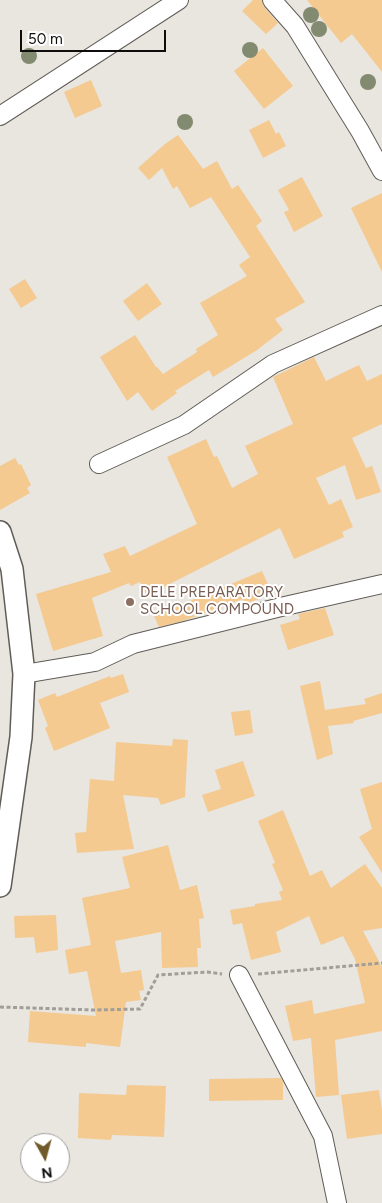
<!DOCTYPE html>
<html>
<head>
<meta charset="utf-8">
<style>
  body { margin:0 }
  #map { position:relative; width:382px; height:1203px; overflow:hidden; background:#e9e5df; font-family:Figtree,sans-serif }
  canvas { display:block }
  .north { position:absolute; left:20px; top:1133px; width:50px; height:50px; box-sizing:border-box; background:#fff; border:1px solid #9f9e9d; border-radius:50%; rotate:173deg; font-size:14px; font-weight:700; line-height:20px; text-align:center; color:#0f0d0b }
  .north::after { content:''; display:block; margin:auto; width:18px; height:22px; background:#715a2a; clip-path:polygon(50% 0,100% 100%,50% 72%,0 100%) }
  .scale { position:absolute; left:20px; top:30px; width:146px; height:22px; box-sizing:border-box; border:2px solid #0f0d0b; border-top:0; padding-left:6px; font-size:15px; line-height:18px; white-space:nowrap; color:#0f0d0b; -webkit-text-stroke:4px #fff; paint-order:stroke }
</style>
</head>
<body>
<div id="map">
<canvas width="382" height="1203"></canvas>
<div class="north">N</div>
<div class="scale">50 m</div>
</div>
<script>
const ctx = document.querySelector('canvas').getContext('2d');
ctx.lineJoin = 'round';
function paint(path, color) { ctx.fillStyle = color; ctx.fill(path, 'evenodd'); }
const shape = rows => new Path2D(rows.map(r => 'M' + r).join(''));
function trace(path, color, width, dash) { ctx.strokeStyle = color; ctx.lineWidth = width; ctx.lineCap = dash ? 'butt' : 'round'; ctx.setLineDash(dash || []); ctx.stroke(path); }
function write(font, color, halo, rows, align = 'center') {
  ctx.font = font + ' Figtree,sans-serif'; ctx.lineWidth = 4; ctx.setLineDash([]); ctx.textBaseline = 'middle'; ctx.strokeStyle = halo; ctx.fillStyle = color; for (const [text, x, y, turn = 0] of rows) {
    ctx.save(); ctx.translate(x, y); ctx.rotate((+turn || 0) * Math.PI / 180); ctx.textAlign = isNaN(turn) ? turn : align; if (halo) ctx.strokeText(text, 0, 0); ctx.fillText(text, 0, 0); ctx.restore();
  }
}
const building = shape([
  [253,0,262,0,264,7,278,23,266,34,242,11],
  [307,0,382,0,382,72,352,34,341,43],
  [263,48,293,86,264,109,234,71],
  [91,80,102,106,75,118,64,92],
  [269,120,276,134,279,132,286,146,263,158,249,130],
  [178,135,203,169,217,161,232,189,238,185,262,221,256,226,305,302,275,319,283,330,257,350,213,377,209,370,175,391,177,393,152,411,138,392,127,401,100,357,135,335,156,367,157,367,163,374,197,352,196,349,218,335,200,303,247,276,239,265,250,257,211,197,190,208,177,186,173,189,162,168,149,180,138,168,165,144],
  [302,177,323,216,294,232,284,212,289,210,278,190],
  [382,193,382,272,351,208],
  [25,279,37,298,21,308,9,289],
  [147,283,162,304,138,321,123,301],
  [314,357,326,381,359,365,367,381,382,374,382,424,352,438,366,468,372,466,381,492,356,500,345,465,316,478,329,505,341,499,353,527,342,532,344,537,294,559,280,528,146,596,140,582,131,586,129,583,92,598,103,636,53,651,36,594,111,572,103,554,125,546,130,556,197,524,167,457,206,439,214,457,217,456,232,488,258,474,245,446,293,424,273,377],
  [15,458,19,465,21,464,31,485,27,488,30,493,0,510,0,466],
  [262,571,272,594,246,604,243,599,183,621,159,627,154,616],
  [325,608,334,635,288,650,280,625,300,619,298,614],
  [123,674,129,692,100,703,110,728,54,751,45,728,48,726,38,700,55,693,57,697,110,676,111,678],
  [320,681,325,710,366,704,364,699,382,693,382,713,353,721,354,723,328,726,333,754,317,760,300,686],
  [250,710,253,733,235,736,231,712],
  [173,739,188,740,185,797,161,805,158,798,123,795,134,849,77,853,75,833,86,832,90,779,114,781,116,742,172,746],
  [243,761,255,796,208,812,202,795,221,789,215,770],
  [382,782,382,873,359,837,372,829,360,789],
  [283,810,310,876,322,870,331,888,365,864,382,888,382,928,363,931,382,967,382,1031,335,1040,339,1095,316,1097,311,1038,293,1041,285,1006,312,1000,314,1014,365,1003,355,959,343,936,321,945,309,916,276,932,281,952,251,960,242,923,233,925,230,910,255,906,255,904,282,900,279,892,283,890,272,864,275,863,258,821],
  [168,845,180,890,197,885,204,918,199,919,201,948,197,948,198,967,162,968,161,932,115,941,121,973,141,970,144,990,139,991,141,1000,126,1002,120,1047,86,1043,86,1047,28,1042,30,1011,96,1016,87,971,69,974,65,950,91,945,82,898,130,888,122,857],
  [56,915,58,950,36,953,34,937,15,938,14,916],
  [281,1078,283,1082,283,1100,209,1101,209,1079],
  [127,1085,166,1086,164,1137,112,1135,111,1140,78,1138,79,1093,126,1095],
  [379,1090,382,1110,382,1134,347,1139,341,1095]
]);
const path = shape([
  [258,974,382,963],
  [0,1007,94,1010,140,1009,158,975,207,972,222,974]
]);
const minor = shape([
  [272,0,295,26,360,131,382,171],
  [0,116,179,0],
  [99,464,184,425,273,364,382,315],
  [24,674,95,662,133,644,285,606,382,584],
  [239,975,323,1136,337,1203]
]);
const tertiary = shape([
  [0,532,12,569,24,674,21,737,0,886]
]);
const trees = [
  [311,15],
  [319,29],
  [250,50],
  [29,56],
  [368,82],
  [185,122]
];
const markers = [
  [130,602,5,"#8d6e63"]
];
const educationNames = [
  ["DELE PREPARATORY",140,593],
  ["SCHOOL COMPOUND",140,610]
];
paint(building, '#f4ca90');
trace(minor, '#605c57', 20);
trace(tertiary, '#605c57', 24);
trace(path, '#a19e99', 3, [4, 2.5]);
trace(minor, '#fff', 18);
trace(tertiary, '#fff', 21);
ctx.fillStyle = '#828a6f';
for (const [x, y] of trees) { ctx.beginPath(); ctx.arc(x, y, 8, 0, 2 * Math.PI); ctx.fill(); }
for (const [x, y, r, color] of markers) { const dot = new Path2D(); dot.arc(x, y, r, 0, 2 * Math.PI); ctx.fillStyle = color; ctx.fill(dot); trace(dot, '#fff', 2); }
write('15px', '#785e54', '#fff', educationNames, 'left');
</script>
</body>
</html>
